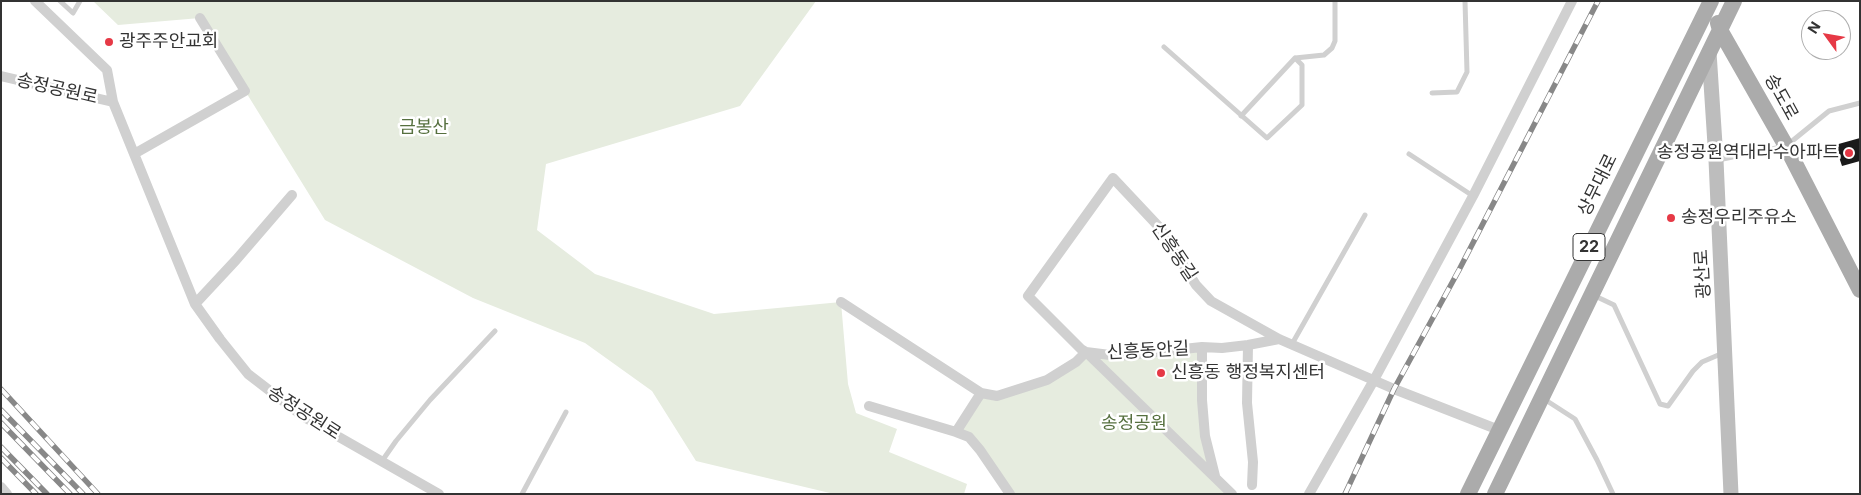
<!DOCTYPE html>
<html>
<head>
<meta charset="utf-8">
<style>
  body { margin:0 }
  #map { position:relative; width:1861px; height:495px; overflow:hidden; background:#fff; font-family:Inter,sans-serif }
  canvas { display:block }
  .frame { position:absolute; inset:0; border:2px solid #333; pointer-events:none }
  .north { position:absolute; left:1801px; top:10px; width:50px; height:50px; box-sizing:border-box; background:#fff; border:1px solid #adadad; border-radius:50%; rotate:302deg; font-size:14px; font-weight:700; line-height:20px; text-align:center; color:#333 }
  .north::after { content:''; display:block; margin:auto; width:18px; height:22px; background:#e63946; clip-path:polygon(50% 0,100% 100%,50% 72%,0 100%) }
</style>
</head>
<body>
<div id="map">
<canvas width="1861" height="495"></canvas>
<div class="frame"></div>
<div class="north">N</div>
</div>
<script>
const ctx = document.querySelector('canvas').getContext('2d');
ctx.lineJoin = 'round';
function paint(path, color) { ctx.fillStyle = color; ctx.fill(path, 'evenodd'); }
const shape = rows => new Path2D(rows.map(r => 'M' + r).join(''));
function trace(path, color, width, dash) { ctx.strokeStyle = color; ctx.lineWidth = width; ctx.lineCap = dash ? 'butt' : 'round'; ctx.setLineDash(dash || []); ctx.stroke(path); }
function write(font, color, halo, rows, align = 'center') {
  ctx.font = font + ' Inter,"Noto Sans KR",sans-serif'; ctx.lineWidth = 5; ctx.setLineDash([]); ctx.textBaseline = 'middle'; ctx.strokeStyle = halo; ctx.fillStyle = color; for (const [text, x, y, turn = 0] of rows) {
    ctx.save(); ctx.translate(x, y); ctx.rotate((+turn || 0) * Math.PI / 180); ctx.textAlign = isNaN(turn) ? turn : align; if (halo) ctx.strokeText(text, 0, 0); ctx.fillText(text, 0, 0); ctx.restore();
  }
}
const green = shape([
  [93,1,816,1,740,106,546,164,537,230,595,274,714,314,841,302,848,384,856,413,897,429,889,452,967,484,964,494,834,494,696,461,652,391,585,343,473,298,325,220,200,18,118,25],
  [1202,347,1202,400,1216,477,1232,494,1010,494,980,450,956,432,981,393,997,396,1047,380,1086,352,1118,356]
]);
const building = shape([
  [1860,138,1860,161,1842,166,1835,145]
]);
const lane = shape([
  [60,1,73,13,80,1],
  [1164,47,1267,138,1302,105,1302,65,1295,58],
  [1432,93,1457,92,1467,72,1465,1],
  [1241,116,1295,58,1324,55,1332,48,1335,41,1335,1],
  [1409,154,1473,196],
  [1718,160,1786,146,1829,111,1860,103],
  [1593,295,1614,305,1660,404,1668,406,1693,371,1702,362,1723,353],
  [1292,344,1365,215],
  [1544,399,1575,419,1597,460,1613,494],
  [382,461,396,441,430,400,495,331],
  [522,494,566,412]
]);
const street = shape([
  [35,1,107,70,113,102],
  [1,76,113,102,195,304,220,339,248,374,304,417,439,494],
  [134,154,245,91,200,18],
  [841,302,981,393],
  [195,304,236,260,292,195],
  [1279,339,1248,345,1222,348,1202,347,1118,356,1086,352,1081,349,1028,296,1113,178,1160,228,1196,285,1211,301,1279,339,1394,389,1499,430],
  [1248,345,1247,403,1253,462,1252,485],
  [1202,347,1202,400,1205,436,1215,476],
  [869,406,956,432],
  [1,487,7,494],
  [1010,494,980,450,969,437,956,432,981,393,997,396,1047,380,1076,362,1086,352,1232,494],
  [1309,494,1374,380,1473,196,1572,1]
]);
const secondary = shape([
  [1709,52,1716,160,1731,494]
]);
const primary = shape([
  [1718,23,1720,30,1786,146,1860,290],
  [1468,494,1711,1],
  [1495,494,1734,1]
]);
const rail = shape([
  [1,389,98,494],
  [1,410,83,494],
  [1,423,70,494],
  [1,447,47,494],
  [1,458,36,494],
  [1345,494,1394,389,1459,270,1598,1]
]);
const markers = [
  [109,42,5,"#e63946"],
  [1849,153,5,"#e63946"],
  [1671,218,5,"#e63946"],
  [1161,373,5,"#e63946"]
];
const shields = [
  [1589,247,32]
];
const shieldNames = [
  ["22",1589,247]
];
const poiNames = [
  ["광주주안교회",119,42],
  ["송정공원역대라수아파트",1839,153,"right"],
  ["송정우리주유소",1681,218],
  ["신흥동 행정복지센터",1171,373]
];
const streetNames = [
  ["송정공원로",57,89,13],
  ["송도로",1781,97,61],
  ["상무대로",1598,185,-64],
  ["신흥동길",1174,252,56],
  ["광산로",1703,274,-93],
  ["신흥동안길",1148,351,-3],
  ["송정공원로",304,413,33]
];
const parkNames = [
  ["금봉산",424,128],
  ["송정공원",1134,424]
];
paint(green, '#e6ecdf');
paint(building, '#1a1a1a');
trace(lane, '#d0d0d0', 5);
trace(street, '#d0d0d0', 10);
trace(secondary, '#bdbdbd', 15);
trace(primary, '#ababab', 16);
trace(rail, '#888', 5.5);
trace(rail, '#fff', 4, [11]);
for (const [x, y, r, color] of markers) { const dot = new Path2D(); dot.arc(x, y, r, 0, 2 * Math.PI); ctx.fillStyle = color; ctx.fill(dot); trace(dot, '#fff', 2); }
for (const [x, y, w] of shields) { const box = new Path2D(); box.roundRect(x - w / 2, y - 13.5, w, 27, 4); ctx.fillStyle = '#fff'; ctx.fill(box); trace(box, '#333', 1); }
write('bold 16px', '#333', null, shieldNames);
write('18px', '#333', '#fff', poiNames, 'left');
write('18px', '#333', '#fff', streetNames);
write('18px', '#56703f', '#fff', parkNames);
</script>
</body>
</html>
